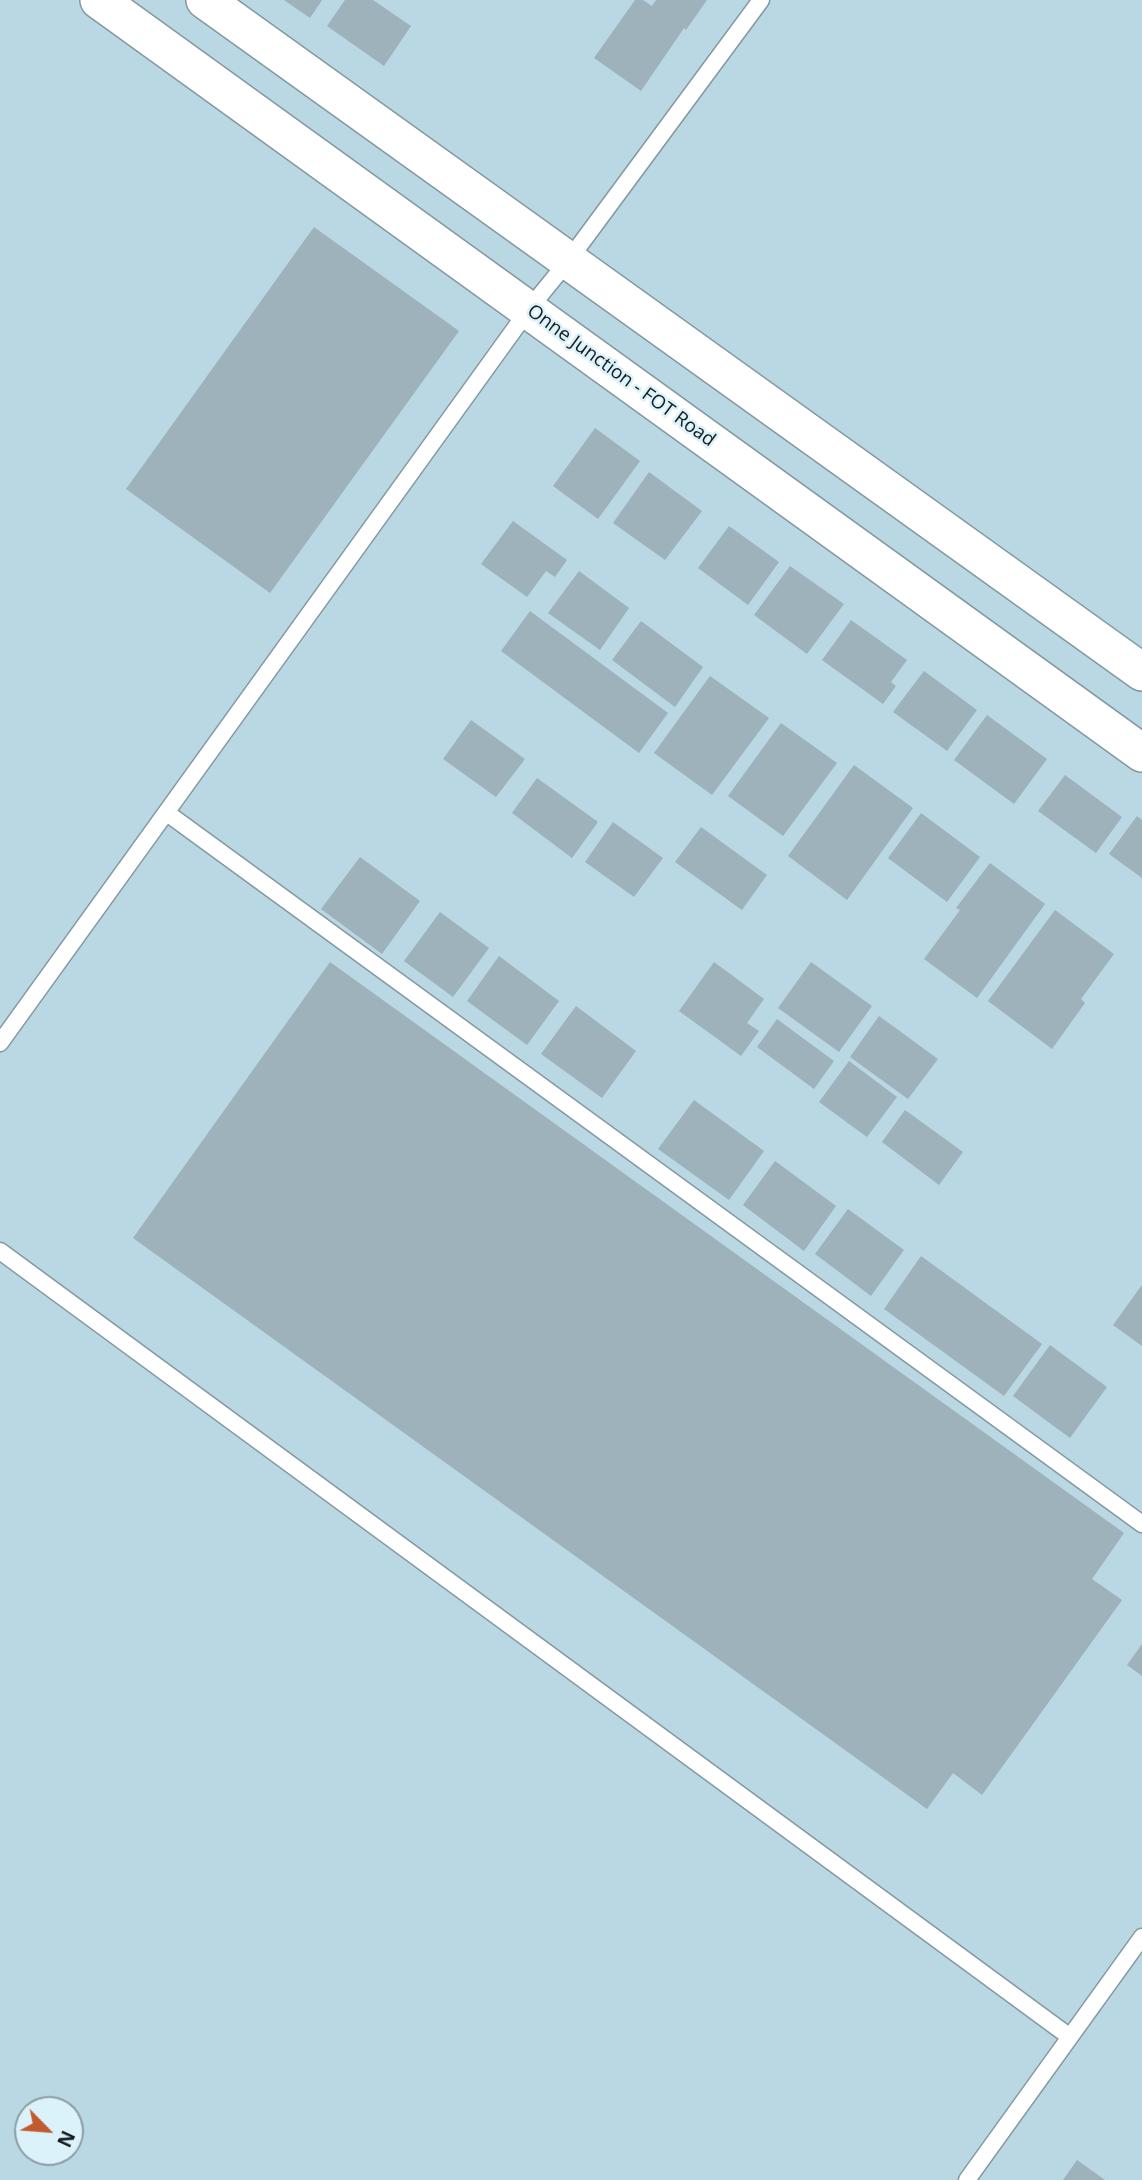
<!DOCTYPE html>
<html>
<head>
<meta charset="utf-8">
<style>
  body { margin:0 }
  #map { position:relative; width:1142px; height:2180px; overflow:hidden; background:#cfe5ed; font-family:"Open Sans",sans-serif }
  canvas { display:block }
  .north { position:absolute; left:14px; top:2096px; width:70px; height:70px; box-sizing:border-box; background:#dcf2fb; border:2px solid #8c9da3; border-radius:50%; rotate:115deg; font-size:19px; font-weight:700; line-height:28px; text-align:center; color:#151d20 }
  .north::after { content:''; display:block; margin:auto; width:24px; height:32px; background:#c15a2e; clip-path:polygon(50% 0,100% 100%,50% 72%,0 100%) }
</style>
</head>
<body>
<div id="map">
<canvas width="1142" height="2180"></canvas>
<div class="north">N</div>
</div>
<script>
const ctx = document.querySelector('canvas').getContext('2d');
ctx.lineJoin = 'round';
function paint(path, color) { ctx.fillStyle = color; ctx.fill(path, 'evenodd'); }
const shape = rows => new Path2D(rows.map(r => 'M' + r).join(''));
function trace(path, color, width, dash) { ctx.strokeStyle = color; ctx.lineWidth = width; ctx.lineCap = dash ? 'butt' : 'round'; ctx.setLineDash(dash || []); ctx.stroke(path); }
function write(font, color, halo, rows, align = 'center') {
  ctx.font = font + ' "Open Sans",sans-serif'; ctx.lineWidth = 5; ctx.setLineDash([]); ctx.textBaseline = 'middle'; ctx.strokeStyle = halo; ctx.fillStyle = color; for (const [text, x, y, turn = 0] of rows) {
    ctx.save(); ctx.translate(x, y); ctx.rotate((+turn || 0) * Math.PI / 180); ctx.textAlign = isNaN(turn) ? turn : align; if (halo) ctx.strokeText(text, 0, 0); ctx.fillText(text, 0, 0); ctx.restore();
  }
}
const built = shape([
  [0,0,1142,0,1142,2180,0,2180],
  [28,2110,70,2110,70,2152,28,2152]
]);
const building = shape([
  [284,0,322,0,310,18],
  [345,0,373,0,411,26,384,66,327,26],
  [635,0,643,0,652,6,656,0,707,0,686,30,684,28,641,91,594,58],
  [314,227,459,331,270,593,126,489],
  [595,428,640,461,598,519,553,486],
  [649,472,702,511,665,560,613,523],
  [513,521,567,560,555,577,546,571,527,597,481,564],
  [729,526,779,562,748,605,698,568],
  [790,566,844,604,807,654,754,615],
  [579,571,629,608,600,650,548,613],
  [530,611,668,713,639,753,501,651],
  [851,620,907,660,891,682,896,686,883,704,822,660],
  [641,621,703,667,675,707,612,660],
  [924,671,977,710,947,751,893,712],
  [710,676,769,718,712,795,654,753],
  [987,715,1047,759,1014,804,954,760],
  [471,720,525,759,496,797,443,759],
  [781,723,837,763,783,836,728,796],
  [854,765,913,808,847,900,788,856],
  [1065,775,1122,817,1096,853,1038,811],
  [537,778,598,822,572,858,512,813],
  [921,813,980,857,947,902,888,858],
  [1137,816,1142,820,1142,878,1109,854],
  [613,822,663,858,634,897,585,862],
  [701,827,767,875,742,910,675,862],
  [360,857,420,901,382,954,321,909],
  [990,863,1045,904,977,998,924,959,960,910,956,908],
  [1055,910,1114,954,1081,999,1085,1003,1052,1049,988,1001],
  [440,912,489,948,453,997,404,961],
  [499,956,559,1001,527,1045,467,1001],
  [330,962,1124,1533,1092,1579,1122,1600,982,1795,953,1773,927,1809,133,1238],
  [714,962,764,999,747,1023,759,1031,741,1056,679,1011],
  [811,962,872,1006,839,1052,778,1008],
  [576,1006,636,1051,602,1098,541,1054],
  [879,1016,938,1059,908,1099,850,1057],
  [777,1019,834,1061,814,1089,757,1047],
  [849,1061,897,1097,867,1137,819,1102],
  [694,1100,764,1151,729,1200,658,1149],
  [905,1110,963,1152,939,1185,882,1142],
  [775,1161,836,1206,804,1251,743,1205],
  [848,1209,904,1250,871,1296,815,1254],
  [921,1256,1042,1344,1004,1396,884,1309],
  [1142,1285,1142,1346,1113,1325],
  [1050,1345,1107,1387,1070,1438,1013,1396],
  [1142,1644,1142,1676,1127,1665],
  [1077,2160,1105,2180,1063,2180]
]);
const service = shape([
  [167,813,1142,1524],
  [0,1043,529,309,568,261,761,0],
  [0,1251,1070,2037],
  [967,2180,1142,1937]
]);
const tertiary = shape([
  [99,0,1142,753],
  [205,0,1142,672]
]);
const streetNames = [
  ["Onne Junction - FOT Road",621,376,36]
];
paint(built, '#bad8e3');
paint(building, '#9db2ba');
trace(service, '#83989f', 19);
trace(tertiary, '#83989f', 40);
trace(service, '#fff', 16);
trace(tertiary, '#fff', 37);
write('19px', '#151d20', '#dcf2fb', streetNames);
</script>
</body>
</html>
